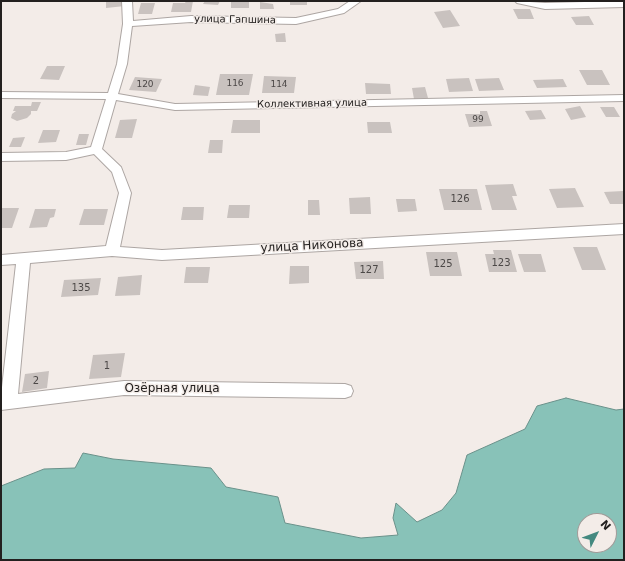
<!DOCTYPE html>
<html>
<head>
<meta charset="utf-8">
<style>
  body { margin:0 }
  #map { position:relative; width:625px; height:561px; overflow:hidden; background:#f3ece8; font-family:"DejaVu Sans",sans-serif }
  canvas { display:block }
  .frame { position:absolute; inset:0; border:2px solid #23201f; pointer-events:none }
  .north { position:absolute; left:577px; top:513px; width:40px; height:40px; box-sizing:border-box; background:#f3ece8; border:1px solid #a09a98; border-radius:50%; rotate:48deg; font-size:11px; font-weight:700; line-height:16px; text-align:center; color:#23201f }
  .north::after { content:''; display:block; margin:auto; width:14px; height:18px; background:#448980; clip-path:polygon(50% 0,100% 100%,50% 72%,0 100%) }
</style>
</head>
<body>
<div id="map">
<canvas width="625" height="561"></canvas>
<div class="frame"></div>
<div class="north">N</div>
</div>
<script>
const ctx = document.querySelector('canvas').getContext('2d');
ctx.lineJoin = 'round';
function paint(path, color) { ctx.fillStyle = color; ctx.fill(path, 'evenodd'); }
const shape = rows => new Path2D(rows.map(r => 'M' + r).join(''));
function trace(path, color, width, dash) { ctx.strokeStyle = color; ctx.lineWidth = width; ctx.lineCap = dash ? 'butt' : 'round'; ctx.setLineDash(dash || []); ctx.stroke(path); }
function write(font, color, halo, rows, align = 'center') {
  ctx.font = font + ' "DejaVu Sans",sans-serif'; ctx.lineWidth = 3; ctx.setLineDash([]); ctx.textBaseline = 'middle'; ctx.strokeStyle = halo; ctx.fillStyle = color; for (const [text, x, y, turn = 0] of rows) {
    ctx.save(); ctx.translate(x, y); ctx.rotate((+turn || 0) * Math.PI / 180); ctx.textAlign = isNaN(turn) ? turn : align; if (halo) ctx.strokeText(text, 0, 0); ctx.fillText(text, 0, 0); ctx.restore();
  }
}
const water = shape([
  [566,398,616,410,624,409,624,560,1,560,1,486,44,469,75,468,83,453,113,459,211,468,226,487,278,497,285,523,361,538,398,535,393,518,396,503,417,522,442,510,456,493,467,455,525,429,537,406,566,398],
  [585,521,609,521,609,545,585,545,585,521]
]);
const building = shape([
  [106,1,124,1,125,6,106,8],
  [186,1,193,1,191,12,171,12,173,3,185,3],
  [205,1,220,1,218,5,203,4],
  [231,1,249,1,249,8,231,8],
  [290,1,307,1,307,5,290,5],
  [260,2,273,4,274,9,260,9],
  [141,3,155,3,152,14,138,14],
  [513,9,530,9,534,19,518,19],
  [450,10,460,26,443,28,434,12],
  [589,16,594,25,576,25,571,17],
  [285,33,286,42,276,42,275,34],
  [47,66,65,66,59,80,40,79],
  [579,70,602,70,610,85,587,85],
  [220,74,253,74,249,95,216,95],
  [264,76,296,77,294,93,262,93],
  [135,77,162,79,156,92,129,90],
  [469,78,473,91,449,92,446,79],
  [499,78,504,90,479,91,475,79],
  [563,79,567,87,537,88,533,80],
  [365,83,390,84,391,94,366,94],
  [195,85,210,87,208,96,193,95],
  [425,87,428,98,414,99,412,88],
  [32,102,41,102,37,111,31,111,31,114,27,118,17,121,11,118,12,114,16,111,13,111,15,106,31,106],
  [580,106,586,117,571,120,565,109],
  [600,107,614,107,620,117,606,117],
  [541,110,546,119,530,120,525,111],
  [480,111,487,111,492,126,469,127,465,114,480,114],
  [137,119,132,138,115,138,120,120],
  [233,120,260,120,260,133,231,133],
  [367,122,390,122,392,133,368,133],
  [43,130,60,130,56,142,38,143],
  [79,134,89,134,86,145,76,145],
  [25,137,21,147,9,147,13,138],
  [210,140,223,140,222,153,208,153],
  [513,184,517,196,512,196,517,210,492,210,485,185],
  [575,188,584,207,557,208,549,189],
  [439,189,477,189,482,210,444,210],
  [623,191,624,204,610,204,604,192],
  [370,197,371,214,350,214,349,198],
  [396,199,415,199,417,211,398,212],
  [308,200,319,200,320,215,308,215],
  [229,205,250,205,249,218,227,218],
  [183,207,204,207,203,220,181,220],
  [1,208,19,208,12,228,1,228],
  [35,209,56,209,54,217,50,218,47,227,29,228],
  [84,209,108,209,104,225,79,225],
  [573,247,597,247,606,270,582,270],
  [493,250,511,250,517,272,489,272,485,254,494,254],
  [426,252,457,252,462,276,430,276],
  [518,254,541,254,546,272,524,272],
  [383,261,384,279,356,279,354,262],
  [290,266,309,266,309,283,289,284],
  [186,267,210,267,208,283,184,283],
  [142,275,140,295,115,296,118,277],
  [101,278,98,295,61,297,64,280],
  [125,353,121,377,89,379,93,355],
  [49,371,47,388,22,392,25,374]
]);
const street = shape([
  [122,1,132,1,133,21,191,16,296,18,338,9,350,1,361,1,344,13,296,24,191,22,132,26,127,64,118,94,175,104,624,95,624,101,175,110,116,100,102,149,121,167,131,193,120,247,162,250,624,224,624,234,162,260,112,256,30,263,18,394,124,381,345,384,351,386,353,391,351,396,345,398,124,395,1,410,1,396,16,264,1,265,1,255,106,246,119,193,112,172,94,154,66,160,1,161,1,153,66,152,91,147,106,99,1,98,1,92,108,93,117,64,123,24,122,1],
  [515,1,545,3,624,1,624,7,545,9,517,3,515,1]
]);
const farNumbernames = [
  ["116",235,84],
  ["120",145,85],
  ["114",279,85],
  ["99",478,120]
];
const farStreetnames = [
  ["улица Гапшина",235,20,1],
  ["Коллективная улица",312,104,-1]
];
const numberNames = [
  ["126",460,199],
  ["123",501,263],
  ["125",443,264],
  ["127",369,270],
  ["135",81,288],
  ["1",107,366],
  ["2",36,381]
];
const streetNames = [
  ["улица Никонова",312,246,-3],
  ["Озёрная улица",172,389]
];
paint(water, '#88c2b8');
trace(water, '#6a918a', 1);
paint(building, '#c9c2bf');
trace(street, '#ada6a3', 2);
paint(street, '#fff');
write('9px', '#4c4847', null, farNumbernames);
write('10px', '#23201f', '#f3ece8', farStreetnames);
write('10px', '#4c4847', null, numberNames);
write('12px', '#23201f', '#f3ece8', streetNames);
</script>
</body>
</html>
